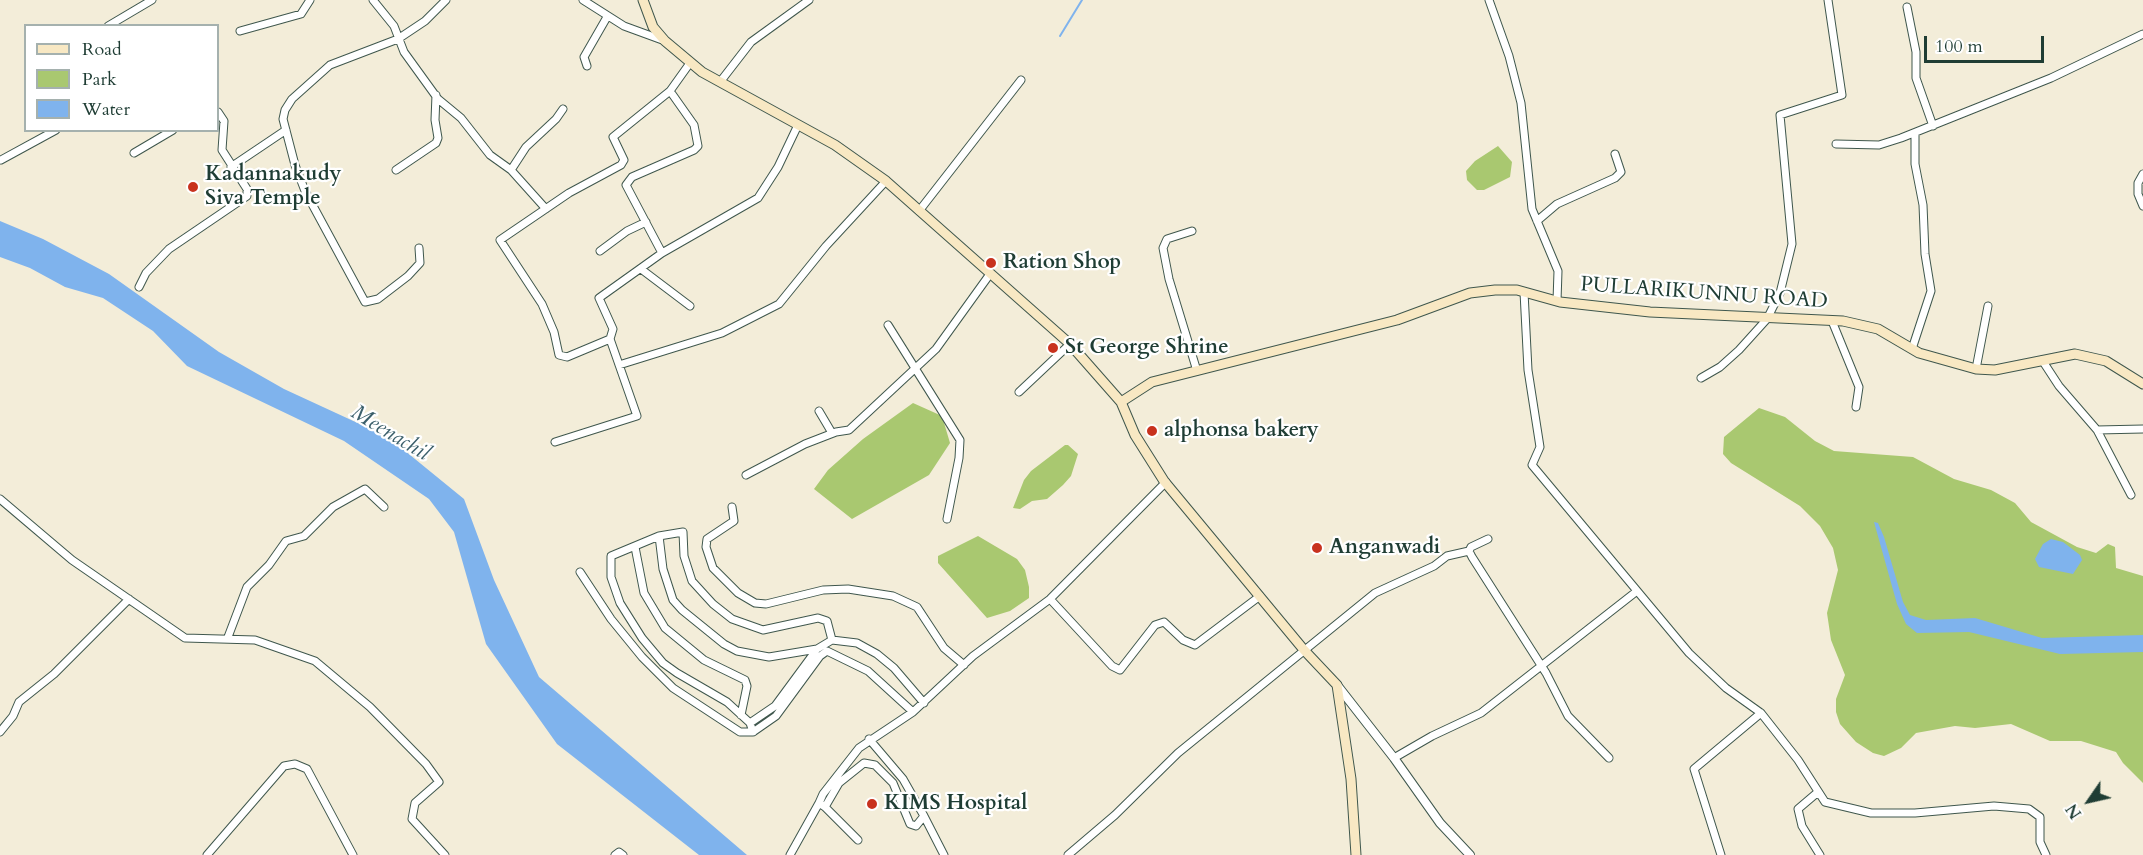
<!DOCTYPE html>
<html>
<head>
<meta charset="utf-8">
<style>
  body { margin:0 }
  #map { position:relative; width:2143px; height:855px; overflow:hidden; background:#f3edd9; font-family:Cardo,serif }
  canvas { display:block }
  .legend { position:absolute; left:24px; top:24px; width:195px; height:108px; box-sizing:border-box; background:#fff; border:2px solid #a5b1ae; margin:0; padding:8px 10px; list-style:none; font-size:18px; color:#1f3d34 }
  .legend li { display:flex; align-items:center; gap:12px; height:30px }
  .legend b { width:30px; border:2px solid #a5b1ae }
  .north { position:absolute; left:2059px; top:771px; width:60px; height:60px; -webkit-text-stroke:4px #fff; paint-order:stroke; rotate:236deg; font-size:16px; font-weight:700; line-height:24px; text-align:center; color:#1f3d34 }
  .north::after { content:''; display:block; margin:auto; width:21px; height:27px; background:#1f3d34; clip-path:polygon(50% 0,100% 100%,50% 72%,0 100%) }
  .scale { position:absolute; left:1924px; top:36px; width:120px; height:27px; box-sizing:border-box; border:3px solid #1f3d34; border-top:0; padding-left:8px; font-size:18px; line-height:21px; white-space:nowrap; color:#1f3d34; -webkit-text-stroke:4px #fff; paint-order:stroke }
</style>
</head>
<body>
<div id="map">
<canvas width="2143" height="855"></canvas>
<ul class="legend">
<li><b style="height:8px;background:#f8e8c3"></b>Road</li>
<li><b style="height:16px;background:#a9c870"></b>Park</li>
<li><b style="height:16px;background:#7fb3ed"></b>Water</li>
</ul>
<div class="north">N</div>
<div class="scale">100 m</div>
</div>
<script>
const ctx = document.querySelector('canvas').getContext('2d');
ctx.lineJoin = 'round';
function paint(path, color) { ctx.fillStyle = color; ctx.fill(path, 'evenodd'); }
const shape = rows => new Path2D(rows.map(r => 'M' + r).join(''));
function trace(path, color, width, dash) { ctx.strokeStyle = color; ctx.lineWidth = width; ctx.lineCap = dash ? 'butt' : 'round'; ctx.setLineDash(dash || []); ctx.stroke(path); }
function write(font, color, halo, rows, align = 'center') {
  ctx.font = font + ' Cardo,serif'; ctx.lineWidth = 4.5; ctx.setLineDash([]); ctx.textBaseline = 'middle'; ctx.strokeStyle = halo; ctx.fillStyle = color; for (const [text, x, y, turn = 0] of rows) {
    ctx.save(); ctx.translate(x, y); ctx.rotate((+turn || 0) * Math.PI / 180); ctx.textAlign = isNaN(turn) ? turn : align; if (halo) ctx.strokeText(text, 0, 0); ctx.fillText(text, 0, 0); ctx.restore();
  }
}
const green = shape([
  [1498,146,1512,162,1510,177,1484,190,1477,190,1467,180,1466,171,1475,161],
  [913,403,942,416,950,443,929,475,852,519,814,489,828,470,863,439],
  [1759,408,1785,417,1815,441,1834,451,1913,457,1954,479,1991,490,2015,503,2031,522,2077,547,2096,553,2108,544,2115,547,2116,568,2143,576,2143,783,2123,763,2116,752,2081,741,2050,741,2011,724,1975,728,1955,726,1916,733,1901,748,1884,756,1873,753,1856,742,1840,724,1836,712,1836,699,1845,675,1831,640,1827,613,1838,570,1833,548,1820,526,1800,506,1731,463,1723,454,1724,437],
  [1065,445,1068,445,1078,454,1071,476,1063,485,1047,499,1032,501,1020,509,1013,508,1024,480,1031,471],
  [978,536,1017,559,1025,570,1029,587,1029,598,1010,611,987,618,938,563,938,556]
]);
const water = shape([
  [0,221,43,239,109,274,219,352,284,389,388,437,464,499,494,580,539,677,747,855,699,855,557,744,486,644,454,532,429,499,344,441,187,366,153,331,103,298,65,287,30,268,0,257],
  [1874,522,1878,523,1884,537,1903,602,1910,615,1926,620,1975,618,2042,638,2143,635,2143,652,2060,654,1969,632,1917,633,1906,624,1897,604],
  [2051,539,2063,542,2080,555,2082,560,2073,574,2039,567,2035,559,2043,544]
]);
const stream = shape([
  [1060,36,1082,0]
]);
const minor = shape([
  [373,0,394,26,404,52,438,99,461,118,490,155,511,170,526,147,556,119,563,109],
  [583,0,624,26,665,41],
  [1489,0,1509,56,1521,103,1532,209,1558,271,1557,301],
  [1907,7,1916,52,1916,78,1933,126],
  [108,26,152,0],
  [240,31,301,14,310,0],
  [587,66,584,57,607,17],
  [720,82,751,42,809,0],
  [1836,144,1879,145,1901,138,2051,78,2143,34],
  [134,153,173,130],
  [1,160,56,130],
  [231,167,286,130],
  [396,170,436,143,438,138,435,120,436,95],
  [511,170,546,209],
  [2143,174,2138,183,2138,194,2143,206],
  [919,211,1021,80],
  [1537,221,1557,204,1615,178,1621,172,1615,154],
  [1192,231,1167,239,1163,248,1169,279,1197,371],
  [419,248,420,263,408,276,378,299,365,302,305,191,295,165,283,119,285,110,292,99,330,65,398,39,425,21,446,0],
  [600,251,627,231,646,222],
  [662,253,626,185,632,177,694,150,698,146,694,125,670,91],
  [641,269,690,306],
  [139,287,146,273,169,249,247,196,247,189,222,150,224,121,218,112],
  [1524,292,1528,370,1540,447,1532,465,1689,653,1726,688,1761,713,1798,760,1825,802,1871,813,1915,813,1994,806,2029,809,2040,817,2040,842,2046,855],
  [1832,321,1859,387,1856,407],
  [888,325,960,440,959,458,947,519],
  [610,339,567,357,559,355,554,332,542,304,500,240,569,193,621,165,624,160,613,137,670,91,690,63],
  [1912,349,1931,291,1925,254,1923,205,1915,164,1915,133],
  [2042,360,2059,386,2097,430,2143,429],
  [619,365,722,333,779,304,826,246,886,181],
  [1976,369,1988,306],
  [1701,378,1720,367,1739,350,1767,319,1780,293,1792,244,1780,115,1842,95,1828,0],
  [1019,392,1070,344],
  [819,411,832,433],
  [2097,430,2131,495],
  [555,442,637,416,610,339,613,329,599,298,662,253,758,198,778,167,798,125],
  [746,475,805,444,836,432,849,430,936,349,990,274],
  [0,499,72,560,185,638,255,640,315,661,370,707,426,764,439,782,415,803,412,819,445,855],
  [732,507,734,521,707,539,706,547,713,568,738,593,755,603,766,604,823,590,848,589,893,596,917,607,944,648,964,665],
  [659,536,663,569,673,600,682,610,724,644,737,651,769,657,817,649,832,640,827,621,818,618,763,630,732,619,713,604,692,581,684,556,683,532,659,536,611,556,611,577,620,603,642,638,663,663,677,673,727,702,750,723,753,732,776,716,820,656,827,651,868,671,913,712],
  [1488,539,1471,547,1469,551,1472,557,1546,673,1568,716,1609,758],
  [635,547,644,593,665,628,704,660,745,680,747,686,741,715],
  [580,572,611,619,642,657,673,688,740,732,753,732],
  [1050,599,1112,666,1120,670,1155,625,1164,622,1183,640,1195,645,1260,596],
  [228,637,247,587,269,565,286,541,304,536,333,507,365,489,384,507],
  [832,640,857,643,877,654,894,668,924,703],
  [750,723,775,706,817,649],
  [0,732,13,716,19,702,54,674,129,599],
  [1394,758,1432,736,1481,713,1637,591],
  [1818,792,1798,809,1802,826,1820,855],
  [825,807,819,803,823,794,859,748,913,712,973,656,1050,599,1166,482],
  [924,816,944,855],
  [858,840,825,807,839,783,864,763,875,765,893,783,910,824,916,826,924,816,903,779,869,739],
  [207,855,284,766,295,764,307,769,353,855],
  [615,855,619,852,623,855],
  [790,855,819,803],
  [1068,855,1115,815,1178,753,1375,593,1434,566,1447,556,1469,551],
  [1721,855,1694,769,1761,713]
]);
const tertiary = shape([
  [1337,685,1394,758,1440,823,1470,855]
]);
const secondary = shape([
  [643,0,653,27,665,41,702,72,835,145,886,181,1070,344,1121,402,1135,435,1164,481,1304,650,1337,685,1351,779,1356,855],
  [1121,402,1152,382,1397,320,1470,293,1495,290,1517,290,1560,302,1650,312,1843,321,1878,329,1919,353,1976,369,1995,370,2075,354,2106,361,2143,384]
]);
const markers = [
  [193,187,6,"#c8321e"],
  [991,263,6,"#c8321e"],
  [1053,348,6,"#c8321e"],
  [1152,431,6,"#c8321e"],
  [1317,548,6,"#c8321e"],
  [872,804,6,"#c8321e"]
];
const poiNames = [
  ["Kadannakudy",205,175],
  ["Siva Temple",205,199],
  ["Ration Shop",1003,263],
  ["St George Shrine",1065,348],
  ["alphonsa bakery",1164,431],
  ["Anganwadi",1329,548],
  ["KIMS Hospital",884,804]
];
const streetNames = [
  ["PULLARIKUNNU ROAD",1704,294,4]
];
const waterNames = [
  ["Meenachil",390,434,31]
];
paint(green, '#a9c870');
paint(water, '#7fb3ed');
trace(stream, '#7fb3ed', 2);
trace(minor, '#3f574d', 9);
trace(tertiary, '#3f574d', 10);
trace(secondary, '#3f574d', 11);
trace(minor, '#fff', 7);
trace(tertiary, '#fff', 8);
trace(secondary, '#f8e8c3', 9);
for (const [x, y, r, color] of markers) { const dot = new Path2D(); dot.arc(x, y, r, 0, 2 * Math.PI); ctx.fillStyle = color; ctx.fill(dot); trace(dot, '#fff', 2); }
write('bold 21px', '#1f3d34', '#fff', poiNames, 'left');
write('21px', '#1f3d34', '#fff', streetNames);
write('italic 22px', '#3c606c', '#fff', waterNames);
</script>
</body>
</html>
